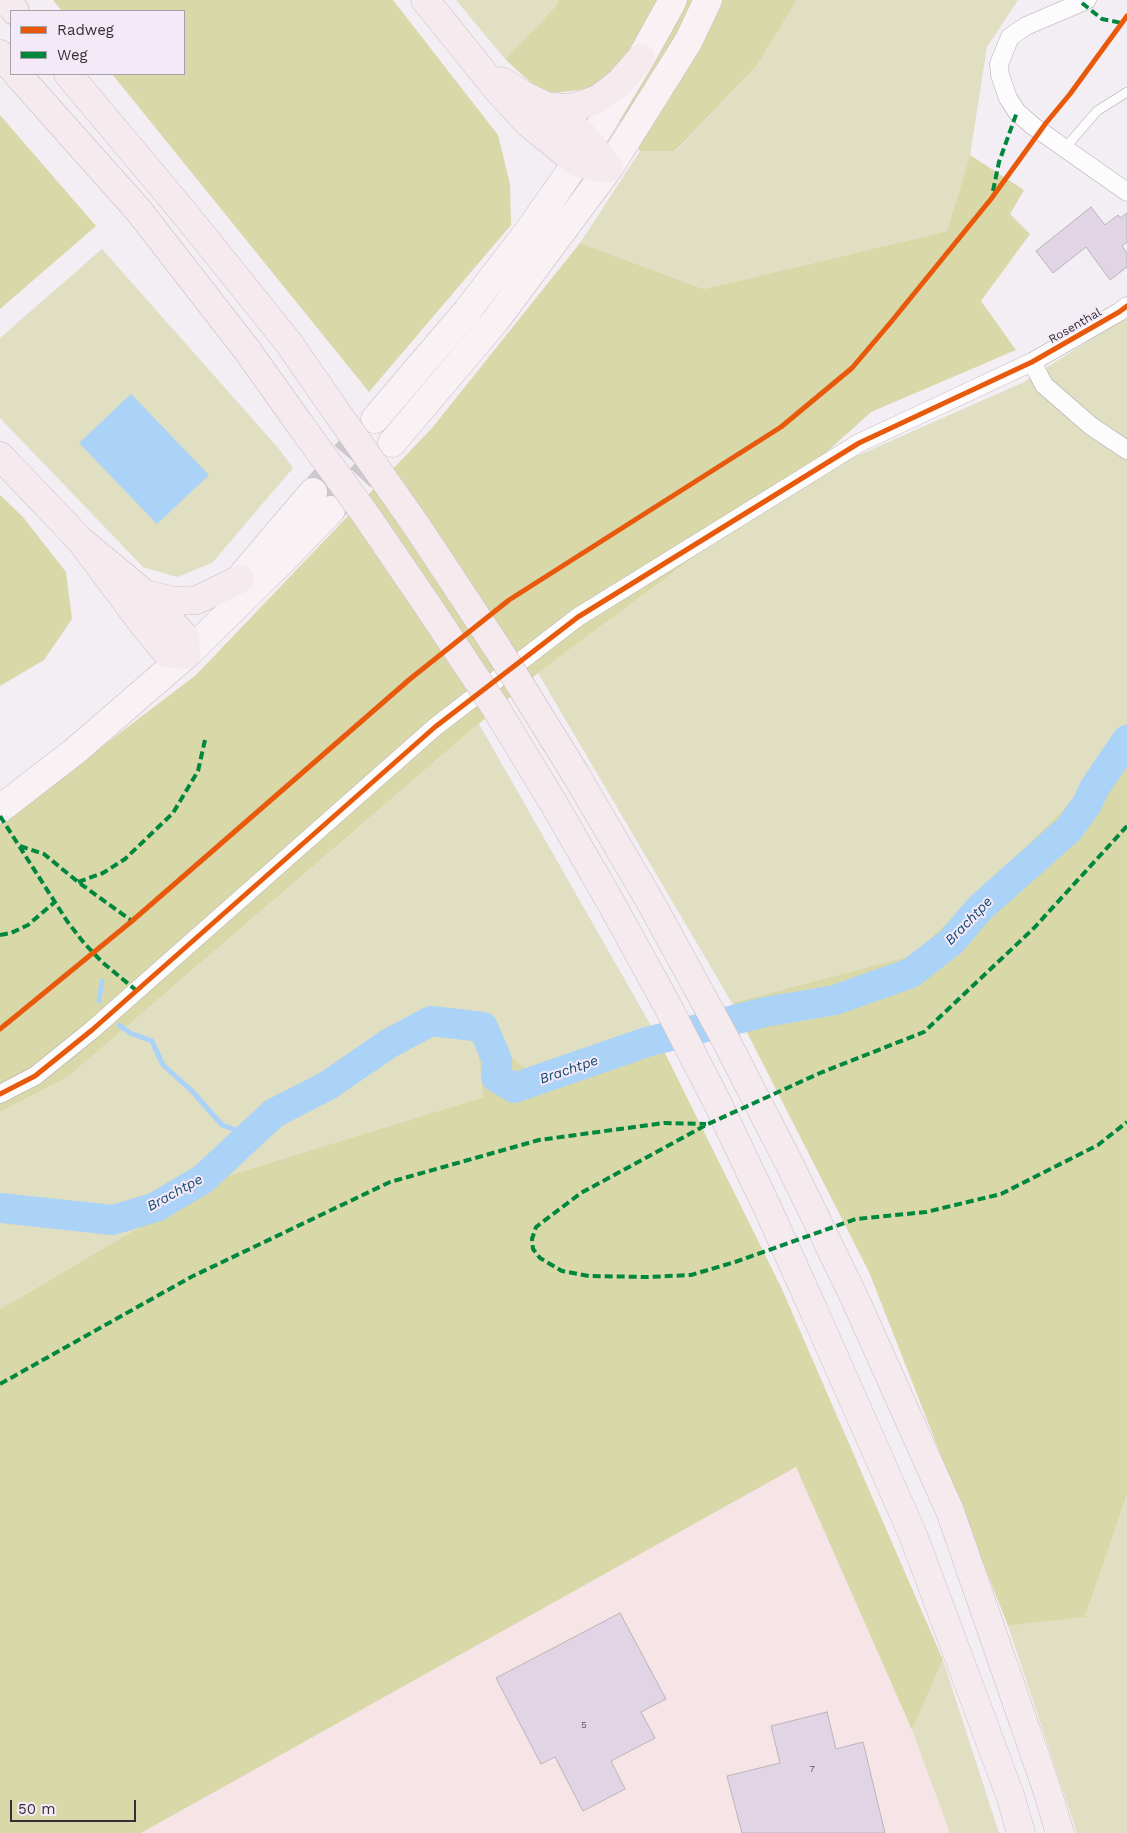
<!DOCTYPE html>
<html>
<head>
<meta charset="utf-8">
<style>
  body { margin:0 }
  #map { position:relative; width:1127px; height:1833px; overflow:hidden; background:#f3edf4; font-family:"Work Sans",sans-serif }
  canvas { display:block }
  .legend { position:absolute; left:10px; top:10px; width:175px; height:65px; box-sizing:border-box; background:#f4eaf7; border:1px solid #a7a0a9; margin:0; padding:6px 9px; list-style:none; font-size:15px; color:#343035 }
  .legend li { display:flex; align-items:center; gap:10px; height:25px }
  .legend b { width:25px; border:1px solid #a7a0a9 }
  .scale { position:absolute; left:10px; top:1800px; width:126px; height:22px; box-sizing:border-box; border:2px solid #343035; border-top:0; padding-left:6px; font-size:15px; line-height:18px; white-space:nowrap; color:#343035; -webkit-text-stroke:4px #f4eaf7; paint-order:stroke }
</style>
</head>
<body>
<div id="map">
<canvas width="1127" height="1833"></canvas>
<ul class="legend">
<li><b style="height:6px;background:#e8590c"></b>Radweg</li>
<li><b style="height:6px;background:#00873e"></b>Weg</li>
</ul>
<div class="scale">50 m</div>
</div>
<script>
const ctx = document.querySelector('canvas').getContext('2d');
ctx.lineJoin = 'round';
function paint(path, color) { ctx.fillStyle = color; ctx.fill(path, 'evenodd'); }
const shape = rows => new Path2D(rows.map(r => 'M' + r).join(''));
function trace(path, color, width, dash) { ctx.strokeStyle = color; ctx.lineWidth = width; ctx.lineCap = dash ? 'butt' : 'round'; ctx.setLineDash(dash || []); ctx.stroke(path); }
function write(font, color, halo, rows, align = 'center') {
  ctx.font = font + ' "Work Sans",sans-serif'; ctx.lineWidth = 4; ctx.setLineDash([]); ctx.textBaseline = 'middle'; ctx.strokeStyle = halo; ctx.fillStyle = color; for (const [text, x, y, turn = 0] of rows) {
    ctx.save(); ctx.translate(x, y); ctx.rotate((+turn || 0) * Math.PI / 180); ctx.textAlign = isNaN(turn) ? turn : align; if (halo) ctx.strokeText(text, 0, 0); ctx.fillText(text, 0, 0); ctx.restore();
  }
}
const industrial = shape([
  [796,1467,912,1730,950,1833,141,1833]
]);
const green = shape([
  [456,0,559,0,555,7,505,59],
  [797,0,1018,0,987,47,970,155,947,231,704,289,580,243,640,151,676,151,756,67],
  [102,249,279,449,293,468,212,563,177,577,143,567,0,418,0,338],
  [1127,309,1127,726,1063,810,913,955,732,1003,538,673,789,486,1024,382,1105,330],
  [479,724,653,1029,527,1069,476,1032,483,1097,227,1176,0,1309,0,1112,68,1077],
  [1127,1495,1127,1833,1077,1833,1008,1626,1085,1617],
  [943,1660,999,1833,950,1833,912,1730]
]);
const forest = shape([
  [53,0,393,0,498,135,510,184,511,225,369,392,112,74,184,74,184,11,62,11],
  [559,0,797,0,756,67,675,151,640,151,598,88,543,94,505,59,555,7],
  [0,115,96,226,0,309],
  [970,155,1024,190,1010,214,1030,234,981,301,1016,350,871,412,789,486,538,673,68,1077,0,1112,0,824,196,675,432,428,580,243,704,289,947,231],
  [0,495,23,517,66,572,72,619,44,660,0,686],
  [1127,726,1127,1495,1085,1617,1008,1626,869,1272,732,1003,913,955,1063,810],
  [653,1029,781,1287,943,1660,912,1730,796,1467,141,1833,0,1833,0,1309,227,1176,483,1097,476,1031,527,1069]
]);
const water = shape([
  [131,394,209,475,157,524,79,443]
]);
const stream = shape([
  [99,1001,102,981],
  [119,1025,130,1033,152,1041,163,1065,192,1091,222,1125,251,1135]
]);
const river = shape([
  [0,1208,113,1220,156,1207,203,1179,274,1113,327,1086,388,1044,431,1021,483,1027,497,1060,496,1077,514,1088,647,1042,765,1012,835,1000,911,973,952,941,980,908,1069,829,1087,804,1095,787,1127,740]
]);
const building = shape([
  [1091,207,1105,225,1118,215,1120,218,1127,213,1127,242,1122,246,1127,253,1127,267,1110,280,1086,247,1053,273,1036,251,1091,207],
  [620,1613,666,1699,641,1712,655,1738,611,1761,625,1789,583,1811,555,1757,541,1764,496,1678,620,1613],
  [827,1712,836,1749,863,1742,885,1833,742,1833,727,1776,780,1763,771,1726,827,1712]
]);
const primaryTunnel = shape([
  [318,487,371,424],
  [332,509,389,447]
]);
const service = shape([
  [1065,148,1097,111,1127,92]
]);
const minor = shape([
  [1087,0,1026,26,1010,37,999,64,1000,75,1008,98,1017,112,1033,126,1127,192],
  [1032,362,1044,385,1091,426,1127,450],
  [0,1094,35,1076,92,1030,435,727,578,617,859,443,1032,362,1119,312,1127,306]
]);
const primary = shape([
  [375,419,467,311,530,229,590,143,641,58,673,0],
  [392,443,496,320,609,168,688,42,708,0],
  [234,585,313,492],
  [0,809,75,751,186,655,281,562,331,510]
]);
const motorway = shape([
  [6,0,15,11],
  [425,0,496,88,528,123,576,162,592,167,609,168],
  [0,54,11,67],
  [17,74,139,211,247,350,301,426],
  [68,74,186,215,288,342,331,404],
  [501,81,527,97,546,106,570,122,590,143,609,168],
  [546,106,564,108,576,107,598,99,620,82,641,58],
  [0,456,81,541,145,594,185,637,186,655,167,653,146,628,81,541],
  [145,594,175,601,197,600,240,579],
  [855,1299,950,1511,1045,1784,1060,1833],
  [814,1311,913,1535,1010,1795,1021,1833]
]);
const motorwayBridge = shape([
  [331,404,416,525,498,649,576,775,651,903,722,1033,790,1165,855,1299],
  [301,426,368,518,432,612,495,707,554,804,611,903,666,1003,718,1104,767,1207,814,1311]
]);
const quiet = shape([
  [1082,3,1102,19,1122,23],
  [993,191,999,162,1017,112],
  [0,816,67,921,84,943,102,962,137,991],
  [1127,826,1034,928,924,1032,820,1073,708,1124,581,1193,536,1227,532,1239,533,1249,540,1258,562,1271,589,1276,647,1277,691,1275,735,1262,856,1219,926,1212,1001,1194,1098,1145,1127,1122],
  [20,846,44,854,78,882,132,921],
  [78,882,103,873,125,859,173,813,198,771,205,740],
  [0,935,11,933,28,925,56,901],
  [0,1384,191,1277,390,1182,539,1140,664,1123,706,1124]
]);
const cycleway = shape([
  [0,1029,132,921,410,679,509,600,781,427,852,368,891,322,991,199,1046,123,1070,94,1127,16],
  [0,1094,35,1076,92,1030,435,727,578,617,859,443,1032,362,1119,312,1127,306]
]);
const numberNames = [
  ["5",584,1725],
  ["7",812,1769]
];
const streetNames = [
  ["Rosenthal",1075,326,-30]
];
const waterNames = [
  ["Brachtpe",969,921,-46],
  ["Brachtpe",569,1070,-19],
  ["Brachtpe",175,1193,-29]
];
paint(industrial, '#f6e4e6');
paint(green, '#e0dfc2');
paint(forest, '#d9d8a9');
paint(water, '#abd2f7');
trace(stream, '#abd2f7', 5);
trace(river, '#abd2f7', 30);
paint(building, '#e1d4e4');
trace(building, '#b9b5ba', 1);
trace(primaryTunnel, '#cdc7ce', 28, [28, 14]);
trace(service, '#aea9af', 10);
trace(minor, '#aea9af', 19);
trace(primary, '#c9bdc1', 29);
trace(motorway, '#c9bdc1', 29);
trace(service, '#fdfcfd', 9);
trace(minor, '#fdfcfd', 18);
trace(primary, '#f8f2f4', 28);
trace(motorway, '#f5eaed', 28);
trace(motorwayBridge, '#c9bdc1', 29, []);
trace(motorwayBridge, '#f5eaed', 28);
trace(quiet, '#00873e', 4, [8, 4]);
trace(cycleway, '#e8590c', 5);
write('10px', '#5f5961', null, numberNames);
write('12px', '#343035', '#f4eaf7', streetNames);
write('italic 14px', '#114a72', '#f4eaf7', waterNames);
</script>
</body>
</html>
